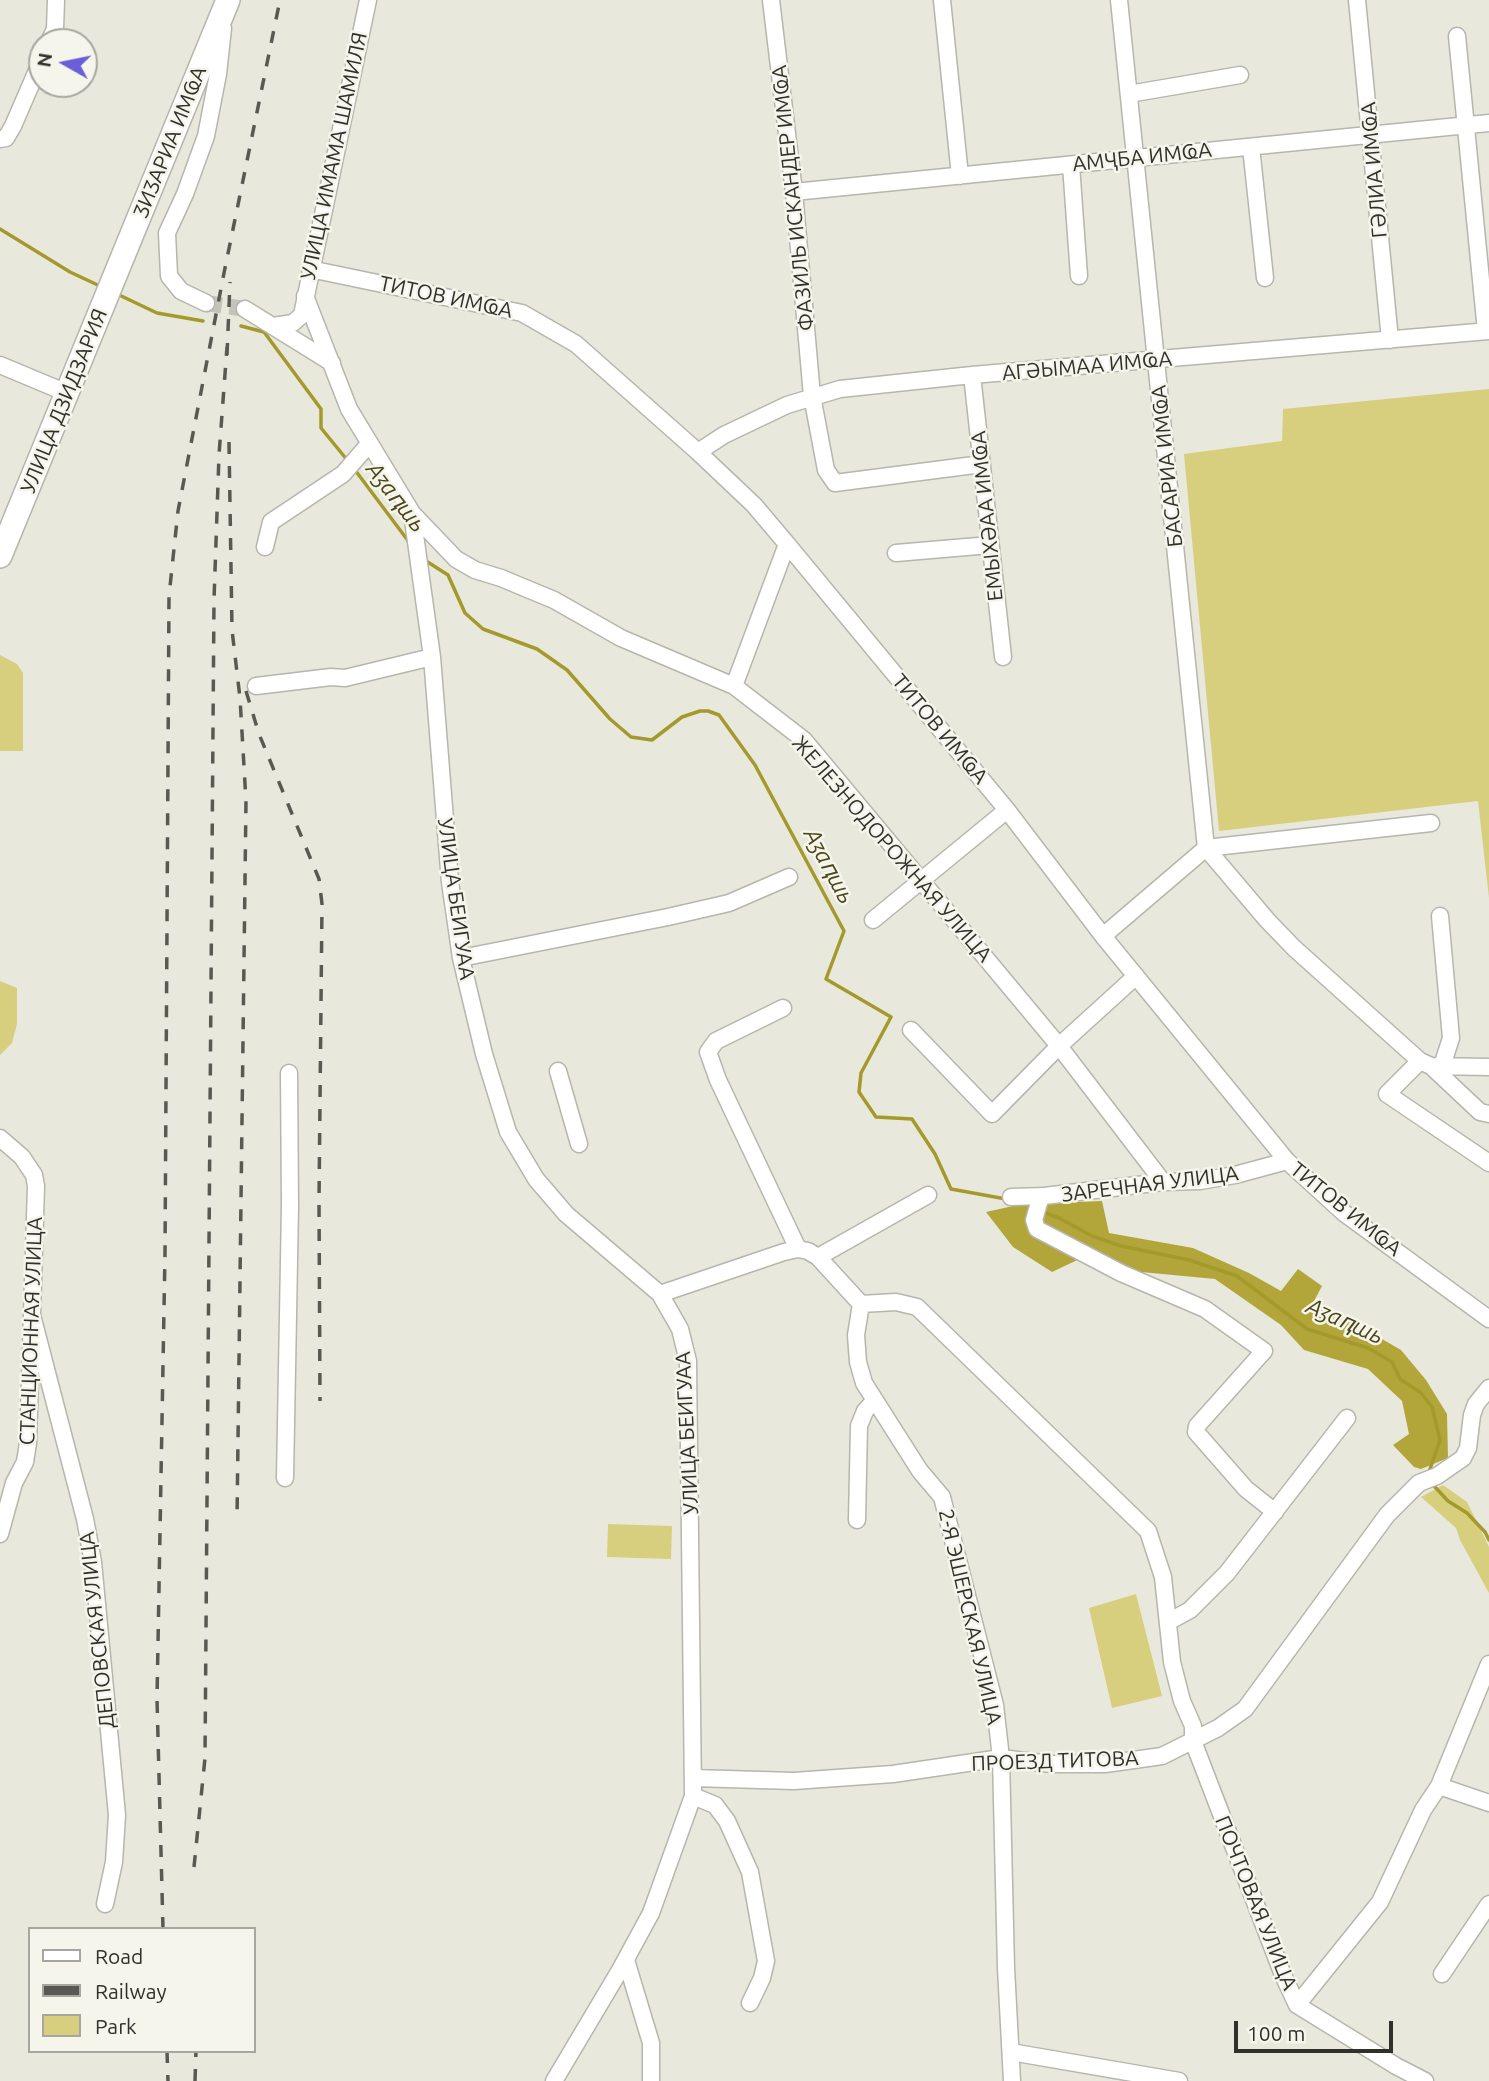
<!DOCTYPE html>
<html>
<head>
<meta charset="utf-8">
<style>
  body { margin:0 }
  #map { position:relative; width:1489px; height:2081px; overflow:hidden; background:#e9e8dd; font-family:Ubuntu,sans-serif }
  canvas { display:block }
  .legend { position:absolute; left:28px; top:1927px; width:228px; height:126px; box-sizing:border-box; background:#f6f5eb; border:2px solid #a7a69f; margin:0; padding:9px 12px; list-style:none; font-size:21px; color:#30302c }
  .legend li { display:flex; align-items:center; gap:14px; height:35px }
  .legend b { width:35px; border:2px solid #a7a69f }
  .north { position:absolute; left:28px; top:28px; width:70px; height:70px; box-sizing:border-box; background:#f6f5eb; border:2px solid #a7a69f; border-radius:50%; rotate:279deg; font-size:19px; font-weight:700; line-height:28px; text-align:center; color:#30302c }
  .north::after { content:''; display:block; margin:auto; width:24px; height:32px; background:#6b5fd9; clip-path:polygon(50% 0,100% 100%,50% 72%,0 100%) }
  .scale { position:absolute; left:1234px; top:2021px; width:159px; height:32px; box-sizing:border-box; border:4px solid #30302c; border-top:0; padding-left:9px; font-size:21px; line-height:24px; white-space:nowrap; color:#30302c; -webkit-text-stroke:5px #f6f5eb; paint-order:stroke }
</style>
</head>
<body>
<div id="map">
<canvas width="1489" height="2081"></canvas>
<ul class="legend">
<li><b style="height:9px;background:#fff"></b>Road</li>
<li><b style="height:9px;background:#595953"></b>Railway</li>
<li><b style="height:19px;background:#d7cf7e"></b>Park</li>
</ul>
<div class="north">N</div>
<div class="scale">100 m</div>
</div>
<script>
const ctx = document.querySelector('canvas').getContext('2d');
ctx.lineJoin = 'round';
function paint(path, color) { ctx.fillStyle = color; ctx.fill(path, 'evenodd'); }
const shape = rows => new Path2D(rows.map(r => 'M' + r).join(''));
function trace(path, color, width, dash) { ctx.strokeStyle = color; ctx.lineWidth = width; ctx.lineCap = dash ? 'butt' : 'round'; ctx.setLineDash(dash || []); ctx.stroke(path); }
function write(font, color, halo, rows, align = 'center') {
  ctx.font = font + ' Ubuntu,sans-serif'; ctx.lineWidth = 5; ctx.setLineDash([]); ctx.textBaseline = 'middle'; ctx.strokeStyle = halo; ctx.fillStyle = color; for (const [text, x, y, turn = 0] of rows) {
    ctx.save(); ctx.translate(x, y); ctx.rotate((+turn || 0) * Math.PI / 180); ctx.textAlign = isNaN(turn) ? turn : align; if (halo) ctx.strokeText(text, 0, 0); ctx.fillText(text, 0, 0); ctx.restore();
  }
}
const green = shape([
  [1489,389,1489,898,1478,801,1219,831,1184,454,1282,441,1283,409],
  [0,655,17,664,23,673,23,751,0,751],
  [0,981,17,988,17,1024,12,1043,0,1055],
  [1443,1485,1467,1502,1489,1547,1489,1593,1460,1540,1456,1528,1421,1497],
  [608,1524,672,1526,671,1559,607,1557],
  [1136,1594,1162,1696,1112,1708,1089,1608]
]);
const forest = shape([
  [1102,1201,1109,1233,1193,1248,1249,1273,1281,1291,1298,1269,1322,1286,1313,1303,1356,1324,1401,1350,1426,1380,1447,1414,1448,1458,1421,1469,1414,1467,1393,1445,1409,1434,1402,1401,1368,1369,1304,1350,1281,1325,1215,1279,1131,1271,1090,1254,1052,1272,1013,1247,986,1212,1022,1204]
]);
const stream = shape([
  [0,229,70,272,102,287],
  [115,293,157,313,203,321],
  [241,326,264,332,321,409,321,428,348,461],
  [355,470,409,542],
  [423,559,448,575,465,613,483,629,537,649,567,670,610,719,631,737,652,740,682,717,700,711,708,711,719,715,755,765,844,931,826,979,891,1017,861,1073,859,1092,876,1117,912,1119,935,1154,951,1189,1006,1199],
  [1040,1211,1059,1218,1092,1236,1121,1246,1189,1260,1237,1276,1307,1329,1368,1348,1392,1362,1400,1379,1421,1393,1432,1407,1440,1440,1429,1472,1430,1475],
  [1433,1482,1435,1487,1448,1501,1467,1513,1485,1532,1489,1540]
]);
const minorTunnel = shape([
  [206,303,245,309]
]);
const minor = shape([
  [771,0,794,192,812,396,826,470,835,483,982,464],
  [942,0,960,176],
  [1119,0,1206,848],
  [1357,0,1390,340],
  [1457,36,1486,331],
  [49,42,55,29,56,0],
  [1129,94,1240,75],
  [0,139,6,138,13,126,42,59],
  [1251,147,1265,278],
  [1071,165,1079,276],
  [794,192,1489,123],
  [310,269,522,313,576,344,698,452,754,505,787,544,1007,810,1103,936,1287,1161,1344,1213,1489,1319],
  [305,296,349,409,412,513,432,657,450,882,461,958,484,1054,508,1132,536,1179,566,1214,660,1294,680,1329,688,1361,693,1796,651,1913,620,1970,554,2081],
  [206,303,181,291,169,276,167,233,185,194,206,136,218,74,223,28],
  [245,309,332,363],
  [273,326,293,323,302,315,368,0],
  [0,365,67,393],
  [972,375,1003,657],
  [698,452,724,435,787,405,840,389,972,375,1489,331],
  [412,513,456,559,475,570,501,578,554,600,621,638,734,686,804,740,1059,1046,1163,1182],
  [265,547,271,522,343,474,369,444],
  [896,553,990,545],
  [256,686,331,677,345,678,432,657],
  [734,686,787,544],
  [1206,848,1267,920,1294,948,1420,1061,1431,1066,1489,1067],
  [1440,916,1451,1038,1442,1066],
  [873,920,1007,810],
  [1103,936,1206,848,1431,823],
  [461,958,668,917,729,903,789,877],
  [783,1008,716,1041,708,1052,718,1080,798,1249],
  [911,1030,992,1114,1059,1046,1136,976],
  [1420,1061,1387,1094,1489,1163],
  [1431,1066,1480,1112,1489,1114],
  [558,1071,579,1144],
  [0,1138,22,1157,34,1175,36,1186,28,1443,25,1462,14,1483,0,1534],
  [1041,1196,1034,1220,1037,1229,1121,1273,1205,1309,1264,1351,1197,1426,1196,1432,1246,1489,1275,1512],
  [1011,1197,1044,1196,1163,1182,1200,1181,1235,1175,1287,1161],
  [818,1257,861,1304,896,1302,917,1307,1148,1531,1163,1577,1172,1662,1182,1701,1193,1726,1193,1741,1283,1975,1297,2005,1396,2066,1425,2081],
  [660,1294,784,1252,798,1249,808,1251,818,1257,928,1195],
  [861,1304,856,1335,858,1362,864,1383,920,1471,942,1497,995,1705,1001,1758,1006,1968,1012,2081],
  [33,1319,85,1519,93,1562,117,1815,114,1862,105,1904],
  [285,1478,290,1206,289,1073],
  [857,1520,859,1426,865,1411,874,1401],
  [1168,1622,1190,1610,1227,1573,1347,1418],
  [693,1778,794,1781,893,1774,1001,1758,1051,1764,1105,1764,1162,1756,1218,1728,1245,1709,1387,1515,1419,1483,1437,1476,1463,1458,1468,1448,1472,1415,1476,1404,1489,1388],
  [1439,1786,1489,1803],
  [693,1796,715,1805,727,1821,750,1872,766,1961,762,1978,750,2003],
  [626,1960,651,2043,651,2081],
  [1442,1974,1489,1904],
  [1297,2005,1380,1902,1423,1810,1439,1786,1489,1664],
  [1011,2052,1179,2081]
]);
const highway = shape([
  [0,556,228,0]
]);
const rail = shape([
  [227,355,230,282],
  [229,442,232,630,240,698,246,801,237,1520],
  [246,691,259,734,319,879,322,904,319,1201,320,1401],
  [194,1867,205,1758,214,600,219,455,227,347],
  [163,1929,157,1699,165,1254,169,596,178,511,224,273,280,0],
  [167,2051,168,2081],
  [195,2081,196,2051]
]);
const streetNames = [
  ["ӠИӠАРИА ИМҨА",170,142,-68],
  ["УЛИЦА ИМАМА ШАМИЛЯ",334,156,-78],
  ["АМҶБА ИМҨА",1142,157,-6],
  ["ГӘЛИА ИМҨА",1374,170,-95],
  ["ФАЗИЛЬ ИСКАНДЕР ИМҨА",793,198,-96],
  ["ТИТОВ ИМҨА",446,297,12],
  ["АГӘЫМАА ИМҨА",1087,366,-5],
  ["УЛИЦА ДЗИДЗАРИЯ",64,401,-68],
  ["БАСАРИА ИМҨА",1167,466,-96],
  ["ЕМЫХӘАА ИМҨА",987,516,-96],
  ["ТИТОВ ИМҨА",940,729,50],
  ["ЖЕЛЕЗНОДОРОЖНАЯ УЛИЦА",892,849,49],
  ["УЛИЦА БЕИГУАА",456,899,82],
  ["ЗАРЕЧНАЯ УЛИЦА",1150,1184,-7],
  ["ТИТОВ ИМҨА",1346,1209,39],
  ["СТАНЦИОННАЯ УЛИЦА",31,1331,-88],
  ["УЛИЦА БЕИГУАА",687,1433,-93],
  ["2-Я ЭШЕРСКАЯ УЛИЦА",970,1617,77],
  ["ДЕПОВСКАЯ УЛИЦА",97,1630,-96],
  ["ПРОЕЗД ТИТОВА",1055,1761,-2],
  ["ПОЧТОВАЯ УЛИЦА",1256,1903,68]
];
const waterNames = [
  ["Аӡаԥшь",396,497,52],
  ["Аӡаԥшь",829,866,62],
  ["Аӡаԥшь",1345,1321,24]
];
paint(green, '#d7cf7e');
paint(forest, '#b2a63b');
trace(stream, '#a4992b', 3.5);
trace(minorTunnel, '#c4c3ba', 16, [16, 8]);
trace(minor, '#b6b6ac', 19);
trace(highway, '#b6b6ac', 26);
trace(minor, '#fff', 16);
trace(highway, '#fff', 23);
trace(rail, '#595953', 3.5, [12, 12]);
write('21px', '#30302c', '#f6f5eb', streetNames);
write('italic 23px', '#4c471b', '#f6f5eb', waterNames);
</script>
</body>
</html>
